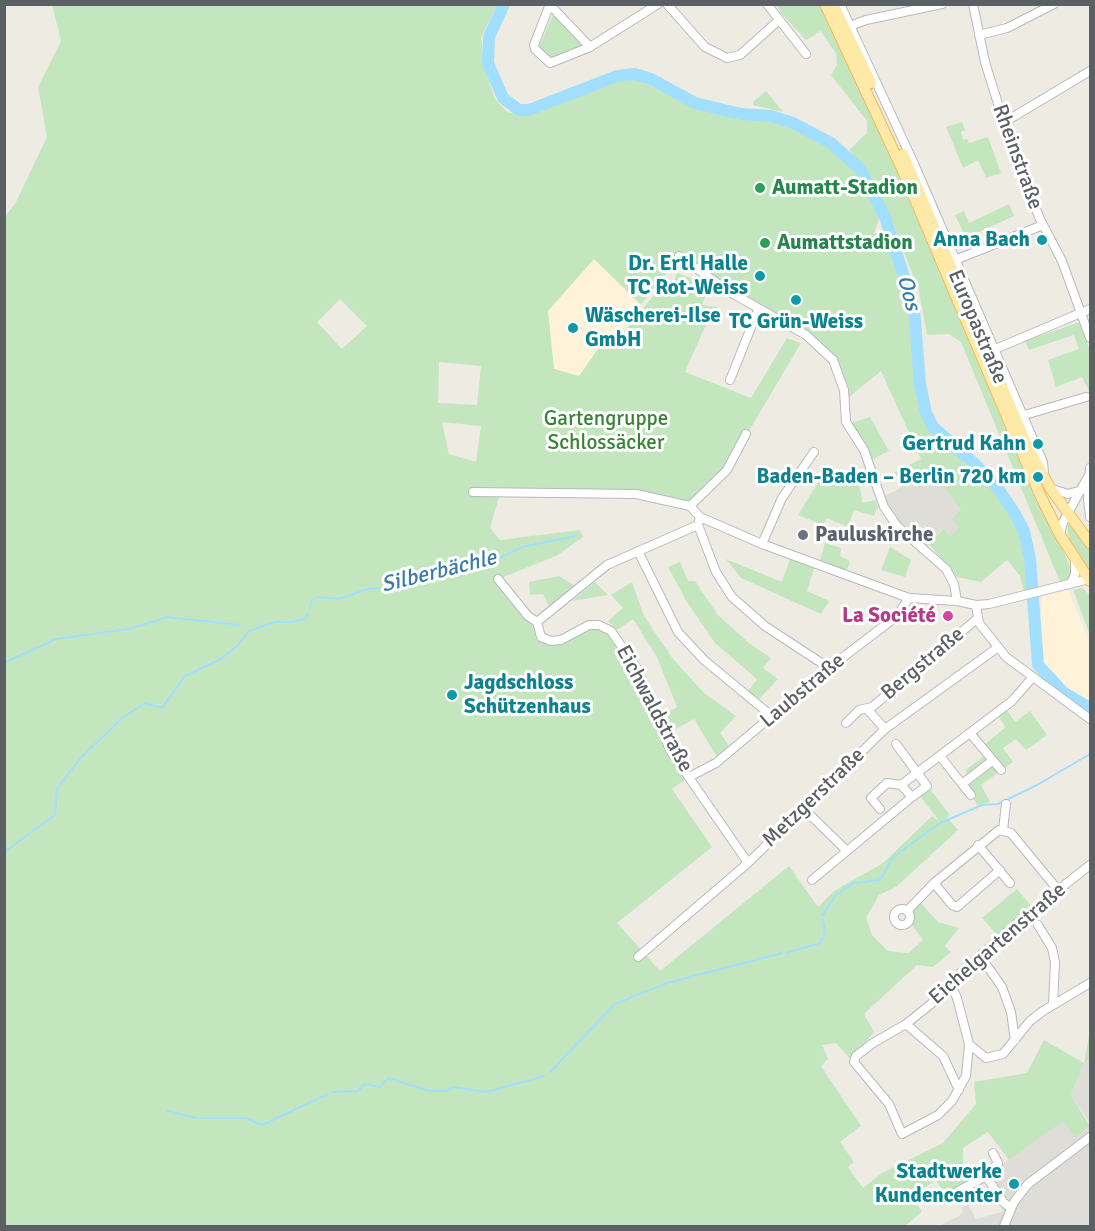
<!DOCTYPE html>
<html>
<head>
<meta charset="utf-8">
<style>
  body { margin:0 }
  #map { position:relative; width:1095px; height:1231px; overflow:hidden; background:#eeebe3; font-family:Signika,sans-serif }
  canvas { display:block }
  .frame { position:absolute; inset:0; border:6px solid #5b6064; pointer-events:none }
</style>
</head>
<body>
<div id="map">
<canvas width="1095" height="1231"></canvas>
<div class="frame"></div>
</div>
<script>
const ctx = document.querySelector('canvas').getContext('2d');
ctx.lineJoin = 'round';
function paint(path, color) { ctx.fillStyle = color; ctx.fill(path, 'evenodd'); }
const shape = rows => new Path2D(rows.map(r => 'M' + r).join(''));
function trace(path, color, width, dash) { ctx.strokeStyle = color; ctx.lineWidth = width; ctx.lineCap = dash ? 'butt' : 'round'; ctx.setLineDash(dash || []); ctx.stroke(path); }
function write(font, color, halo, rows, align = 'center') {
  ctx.font = font + ' Signika,sans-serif'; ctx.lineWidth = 6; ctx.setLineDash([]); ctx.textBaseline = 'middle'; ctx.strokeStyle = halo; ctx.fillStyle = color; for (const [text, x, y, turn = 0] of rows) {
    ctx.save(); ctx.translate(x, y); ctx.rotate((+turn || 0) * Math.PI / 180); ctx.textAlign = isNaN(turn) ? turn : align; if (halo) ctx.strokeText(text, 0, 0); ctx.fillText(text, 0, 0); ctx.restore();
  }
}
const commercial = shape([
  [594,259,642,308,612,347,603,342,579,376,553,369,548,311],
  [1068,590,1090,642,1090,704,1067,691,1045,671,1039,654,1042,596]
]);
const industrial = shape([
  [938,479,961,510,960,528,950,536,942,529,925,549,888,515,885,496,902,487],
  [1090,1059,1090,1123,1071,1095,1084,1063],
  [1063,1120,1076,1137,1090,1126,1090,1226,939,1226,959,1216,963,1212,962,1208,968,1204,976,1219,1002,1212,1003,1202,986,1176]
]);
const green = shape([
  [52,5,497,5,481,38,485,69,495,99,507,112,523,115,543,110,614,81,632,77,699,109,789,125,812,134,839,151,857,171,879,218,874,234,885,229,901,267,911,309,921,404,932,431,1003,501,1018,527,1032,589,1024,591,1020,576,1007,560,981,582,957,577,929,544,943,529,950,536,959,528,952,519,961,510,938,479,902,487,895,472,921,459,881,371,849,397,848,385,823,349,672,252,674,264,641,304,594,259,548,311,554,369,579,376,603,342,612,347,659,289,676,295,670,292,677,273,710,285,702,305,718,307,704,329,685,372,751,398,787,338,801,343,727,468,689,503,657,495,500,493,490,528,500,540,580,530,583,537,556,556,498,579,541,637,551,641,589,625,611,631,629,655,670,750,689,777,672,789,712,847,617,923,660,971,789,866,818,907,834,891,883,863,932,816,940,822,920,796,930,789,950,815,945,819,948,818,958,830,896,887,879,895,866,918,872,935,888,951,908,953,923,940,912,925,911,908,919,901,938,922,959,928,945,946,951,952,933,967,917,965,864,1014,874,1032,851,1060,836,1043,822,1045,828,1059,821,1066,861,1126,840,1142,854,1162,848,1167,863,1188,882,1173,943,1143,976,1104,974,1082,1027,1073,1044,1040,1084,1063,1090,1031,1090,1059,1084,1063,1071,1095,1090,1126,1076,1138,1063,1121,1009,1160,988,1132,963,1148,963,1166,973,1181,946,1197,936,1180,912,1196,922,1212,905,1226,5,1226,4,218,16,202,47,137,38,87,61,41],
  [340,299,367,326,342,349,317,322],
  [439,362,481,366,477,405,438,403],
  [442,422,481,426,476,462,449,454],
  [777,5,821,5,871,106,1071,569,1070,580,1060,582,961,342,949,334,927,335,919,291,894,226,873,179,849,150,867,133,867,121,831,75,837,65,836,54,821,31,806,40,782,14],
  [553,15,581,45,552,60,539,47],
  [766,91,783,112,753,105,753,102],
  [962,122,965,130,961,132,963,140,967,139,969,143,988,137,1001,173,986,178,978,160,963,168,946,127],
  [1009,204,1014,216,966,238,955,215,964,211,969,223],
  [1080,322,1090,351,1089,391,1082,377,1056,387,1048,360,1079,349,1074,335,1029,350,1025,341],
  [870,417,889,451,873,459,851,423],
  [855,466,863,503,875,500,878,506,874,516,854,510,848,527,827,518,823,525,798,515,825,471,840,476],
  [1067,522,1090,548,1090,574,1069,539],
  [825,543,841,548,840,556,850,561,847,570,820,561],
  [890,547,911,560,905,577,881,570],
  [726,559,782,582,790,559,814,568,807,591,829,601,821,614,741,578],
  [680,562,688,581,695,581,718,615,750,644,771,658,763,668,778,679,759,699,748,691,757,679,715,643,687,602,668,567],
  [559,576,575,586,550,608,543,594,530,595,529,582],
  [595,582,608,595,572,601],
  [632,582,644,616,673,659,704,693,736,716,720,733,730,747,717,757,694,719,670,732,662,715,677,707,657,657,633,619,617,630,608,621,623,608,611,595],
  [1082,588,1090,595,1090,635,1073,590],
  [1006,709,1015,722,1030,711,1047,735,1026,750,1016,739,1003,748,1013,762,981,785,990,802,977,805,967,786,966,770,989,752,984,745,1006,727,997,715],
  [1017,889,1031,906,997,935,982,918]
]);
const stream = shape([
  [310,608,312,600,317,597,339,599,368,589,393,587,416,573,476,563,488,564,522,547,575,536],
  [4,663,56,639,129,629,167,617,239,625],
  [4,852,55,815,57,789,78,761,122,718,145,703,162,708,185,676,221,659,238,645,249,631,275,622,293,622,306,618,308,614],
  [822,916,835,896,854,883,879,880,883,876,892,858,940,823,982,805,998,804,1037,785,1090,754],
  [786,953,820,943,825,934,823,920],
  [550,1072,615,1004,667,983,782,953],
  [332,1092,358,1091,365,1084,380,1087,388,1078,429,1091,446,1091,454,1087,486,1092,544,1076],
  [167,1111,196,1118],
  [201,1118,246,1118,262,1125,328,1094]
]);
const river = shape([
  [504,4,489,37,488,63,503,98,519,110,529,110,617,76,635,74,651,79,695,103,741,114,771,116,793,123,831,143,860,169,885,217,914,308,920,384,926,413,933,427,976,465,997,487,1014,512,1024,531,1030,559,1038,665,1064,693,1090,708]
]);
const minor = shape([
  [550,4,534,45,535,49,550,63,590,47,658,4],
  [667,4,705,47,727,58,740,55,779,20],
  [767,4,806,54],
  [840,4,915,166,1043,462,1044,473],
  [973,4,985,62,1014,155,1040,219,1062,261,1090,338],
  [550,5,590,47],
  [850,26,866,20,942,4],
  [979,35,1007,28,1054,4],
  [1003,123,1090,71],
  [679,256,728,291,806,335,833,360,844,390,846,422,864,450,884,507,897,526,946,569,954,584,957,601],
  [955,260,1043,225],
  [993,350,1090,309],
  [730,380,758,310],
  [1021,416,1086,397],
  [1090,468,1088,499,1090,517],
  [1052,489,1068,494,1082,490],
  [473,492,636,494,690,506],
  [700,517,690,506,727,470,746,434],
  [698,525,716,572,732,597,765,626,829,668],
  [1060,535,1063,522,1089,475],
  [762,544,782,498,814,452],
  [638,551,678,632,704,660,773,717],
  [498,579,528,616,537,622],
  [1071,583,1075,575,1075,557],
  [976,605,979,623,1006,657,1090,719],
  [537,622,607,565,698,525,700,517,762,544,909,598,957,601,976,605,989,604,1089,579],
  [537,622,541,637,551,641,561,640,589,625,599,625,611,631,638,670,670,750,748,863],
  [867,709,885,729],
  [846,723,859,710,872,707,978,618],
  [970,733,1001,770],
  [940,756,962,784,992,761],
  [689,777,716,763,829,668,897,616,909,598],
  [962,784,971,795],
  [901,785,1012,701,1032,678],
  [804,809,846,850],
  [880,809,871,798,887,783,901,785,912,797,927,786,896,744],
  [1003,830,1006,804],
  [978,845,1010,883],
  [812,880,912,797],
  [934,883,952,905,957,907,1000,870],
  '894 917a8 8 0 1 1 16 0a8 8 0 1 1-16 0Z',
  [907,911,934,883,999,830,1011,833,1058,890],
  [1038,925,1052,948,1055,962,1053,1005],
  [638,957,748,863,885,729,997,648],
  [985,963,1002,987,1011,1012,1015,1040],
  [950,982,957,998,969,1044,986,1058,1003,1054,1030,1021,1043,1011,1090,983],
  [906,1024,943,1056,959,1090],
  [969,1044,966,1076,952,1101,938,1115,902,1134,889,1104,854,1062,856,1056,873,1043,906,1024,931,1004,950,982,1024,917,1090,865],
  [993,1153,998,1163,986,1176,1003,1202,1011,1208],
  [942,1200,986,1176],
  [1004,1226,1014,1202,1028,1184,1090,1137]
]);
const major = shape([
  [825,4,903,171,1041,497,1060,535,1090,581],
  [833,4,871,83],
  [903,154,1027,445,1050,488,1090,543]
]);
const markers = [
  [760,188,6,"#2e9e5b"],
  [1042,240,6,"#0f9aa8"],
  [765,243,6,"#2e9e5b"],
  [760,276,6,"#0f9aa8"],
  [796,300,6,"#0f9aa8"],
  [573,328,6,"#0f9aa8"],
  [1038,444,6,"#0f9aa8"],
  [1038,477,6,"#0f9aa8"],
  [803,535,6,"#6b7280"],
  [948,616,6,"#d1479c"],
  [452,695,6,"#0f9aa8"],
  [1014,1184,6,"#0f9aa8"]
];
const streetNames = [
  ["Rheinstraße",1017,157,70],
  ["Europastraße",977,327,67],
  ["Bergstraße",923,664,-40],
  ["Laubstraße",803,691,-40],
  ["Eichwaldstraße",654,709,62],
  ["Metzgerstraße",814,798,-44],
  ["Eichelgartenstraße",998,944,-41]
];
const leisureNames = [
  ["Aumatt-Stadion",772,188],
  ["Aumattstadion",777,243]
];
const cultureNames = [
  ["Anna Bach",1030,240],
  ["Dr. Ertl Halle",748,264],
  ["TC Rot-Weiss",748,288],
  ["Wäscherei-Ilse",585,316,"left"],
  ["GmbH",585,340,"left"],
  ["TC Grün-Weiss",796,322,"center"],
  ["Gertrud Kahn",1026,444],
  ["Baden-Baden – Berlin 720 km",1026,477],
  ["Jagdschloss",464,683,"left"],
  ["Schützenhaus",464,707,"left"],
  ["Stadtwerke",1002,1172],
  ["Kundencenter",1002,1196]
];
const parkNames = [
  ["Gartengruppe",606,419],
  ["Schlossäcker",606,443]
];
const worshipNames = [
  ["Pauluskirche",815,535]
];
const hotelNames = [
  ["La Société",936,616]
];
const waterNames = [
  ["Oos",908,293,75],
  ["Silberbächle",439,572,-14]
];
paint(commercial, '#fef2d8');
paint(industrial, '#dfddd7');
paint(green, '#c3e6bf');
trace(stream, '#a2dfff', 2);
trace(river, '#a2dfff', 12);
trace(minor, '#b6babe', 10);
trace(major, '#f4b956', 12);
trace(minor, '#fff', 8);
trace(major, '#ffe9a7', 10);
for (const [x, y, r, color] of markers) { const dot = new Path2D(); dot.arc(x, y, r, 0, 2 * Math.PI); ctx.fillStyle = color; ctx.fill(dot); trace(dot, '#fff', 2); }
write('21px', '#5b6064', '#fff', streetNames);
write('bold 21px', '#27864d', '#fff', leisureNames, 'left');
write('bold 21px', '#0d838f', '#fff', cultureNames, 'right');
write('21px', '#368432', '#fff', parkNames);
write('bold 21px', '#5b616d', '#fff', worshipNames, 'left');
write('bold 21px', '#b23c85', '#fff', hotelNames, 'right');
write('italic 22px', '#3b7baa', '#fff', waterNames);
</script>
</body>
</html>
